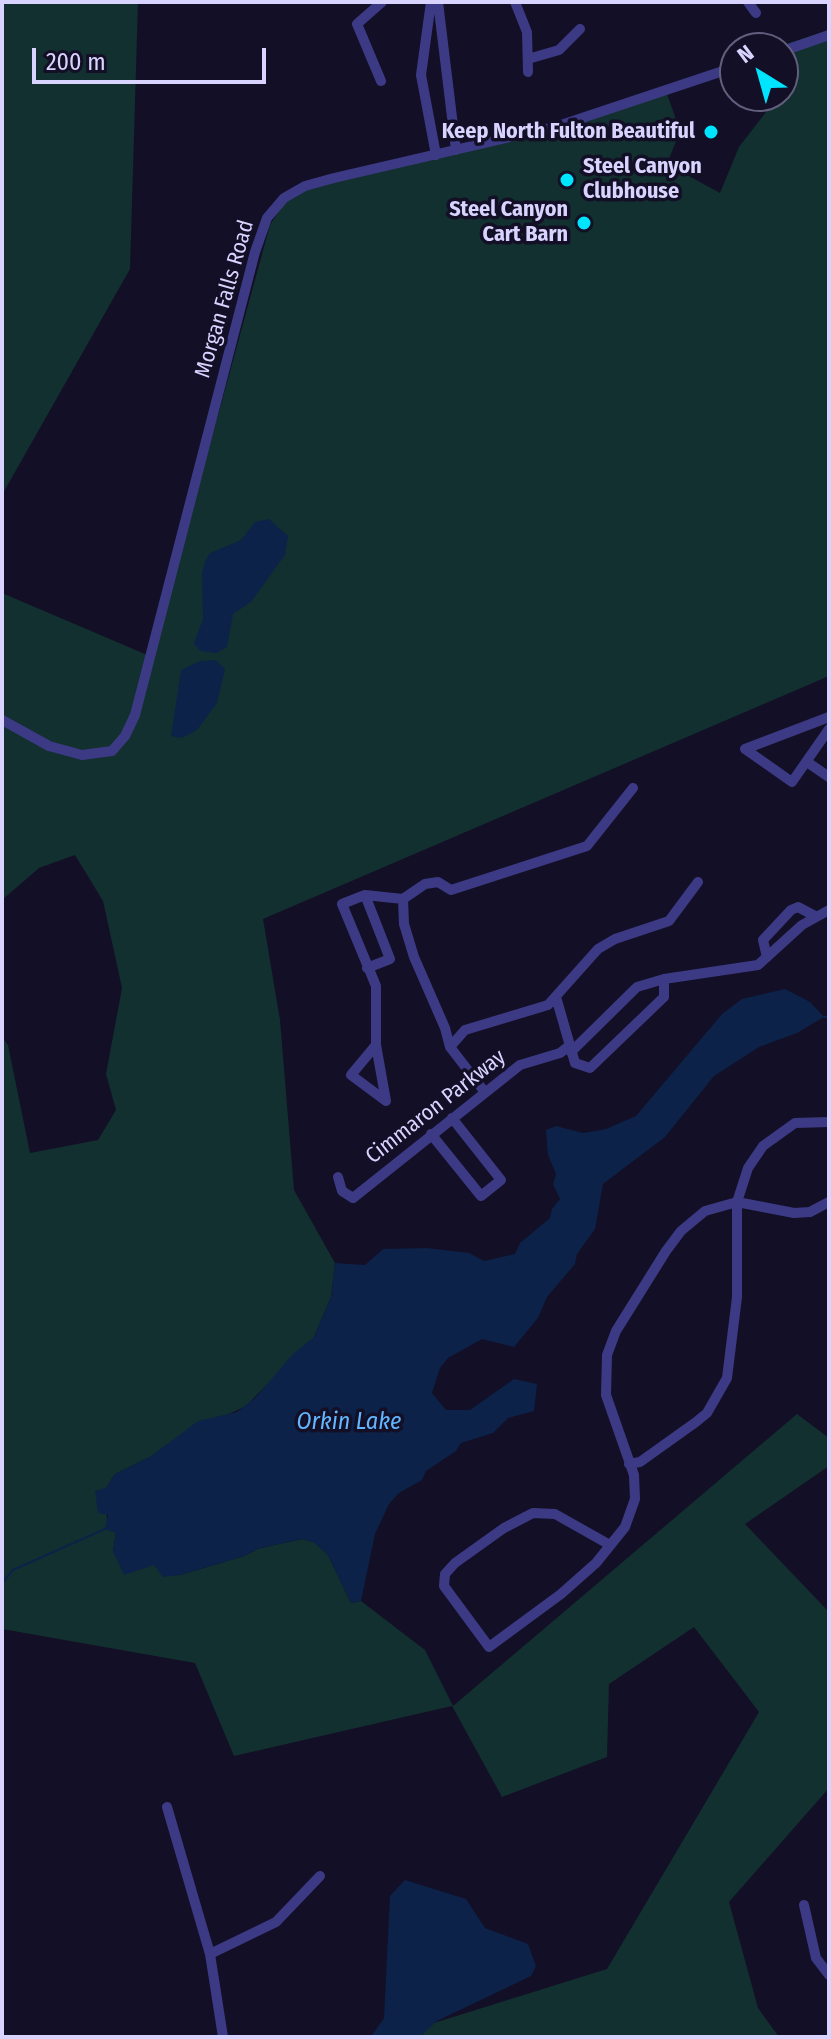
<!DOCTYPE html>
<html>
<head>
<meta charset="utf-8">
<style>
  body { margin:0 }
  #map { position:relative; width:831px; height:2039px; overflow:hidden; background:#130f26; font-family:"Fira Sans Condensed",sans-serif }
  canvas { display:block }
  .frame { position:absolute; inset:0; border:4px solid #d9d4ff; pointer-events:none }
  .north { position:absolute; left:719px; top:32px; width:80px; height:80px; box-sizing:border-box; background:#130f26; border:2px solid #625e7d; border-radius:50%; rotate:323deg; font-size:22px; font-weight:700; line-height:32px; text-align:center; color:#d9d4ff }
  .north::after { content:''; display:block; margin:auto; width:28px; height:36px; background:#00e5ff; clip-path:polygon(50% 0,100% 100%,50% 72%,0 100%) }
  .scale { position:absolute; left:32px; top:48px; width:234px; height:36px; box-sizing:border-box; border:4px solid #d9d4ff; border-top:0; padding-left:10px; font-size:24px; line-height:28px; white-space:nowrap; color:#d9d4ff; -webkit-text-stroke:6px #130f26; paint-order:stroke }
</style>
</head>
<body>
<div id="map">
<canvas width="831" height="2039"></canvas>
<div class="frame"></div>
<div class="north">N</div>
<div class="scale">200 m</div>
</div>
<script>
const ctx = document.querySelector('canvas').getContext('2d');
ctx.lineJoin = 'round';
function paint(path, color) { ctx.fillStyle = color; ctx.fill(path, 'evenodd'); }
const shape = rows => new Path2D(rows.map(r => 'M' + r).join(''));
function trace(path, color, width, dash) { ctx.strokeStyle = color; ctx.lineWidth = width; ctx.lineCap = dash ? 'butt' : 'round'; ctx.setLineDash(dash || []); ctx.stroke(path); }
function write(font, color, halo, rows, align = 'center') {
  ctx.font = font + ' "Fira Sans Condensed",sans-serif'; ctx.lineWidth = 7; ctx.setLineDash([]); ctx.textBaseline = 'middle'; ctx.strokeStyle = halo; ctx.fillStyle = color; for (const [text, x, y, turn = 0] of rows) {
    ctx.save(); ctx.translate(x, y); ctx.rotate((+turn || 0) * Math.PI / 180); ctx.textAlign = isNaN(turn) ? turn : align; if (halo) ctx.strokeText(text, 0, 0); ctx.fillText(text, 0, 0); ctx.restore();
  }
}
const green = shape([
  [2,2,138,2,130,269,2,495],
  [829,30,829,676,263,919,280,1020,294,1190,335,1263,331,1297,314,1337,246,1406,172,1441,150,1457,115,1474,106,1488,107,1523,116,1533,113,1551,118,1560,154,1565,180,1575,244,1556,260,1548,303,1539,315,1543,328,1555,351,1603,361,1601,425,1650,453,1706,797,1414,829,1438,829,1466,745,1524,829,1612,829,1788,729,1902,758,2008,779,2037,389,2037,607,1969,759,1712,694,1627,609,1684,607,1757,502,1797,452,1706,234,1756,195,1663,2,1629,2,1037,8,1045,30,1153,98,1140,116,1110,106,1074,122,988,103,901,75,855,39,868,2,900,2,593,152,657,270,225,294,188,512,138,665,88,680,131,667,164,720,193,739,147,769,108,764,96,783,96,783,48,774,48]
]);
const water = shape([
  [269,519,288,536,285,555,251,602,233,614,227,647,216,653,200,651,194,643,203,619,202,573,205,561,210,553,241,540,255,522],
  [216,660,225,669,217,703,197,730,182,738,171,736,181,670,200,661],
  [785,989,810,1002,824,1017,797,1033,759,1047,714,1076,665,1137,603,1184,595,1229,577,1254,575,1264,547,1297,538,1318,514,1347,482,1339,448,1358,440,1368,432,1393,446,1410,470,1410,514,1379,537,1384,534,1411,508,1418,493,1433,461,1443,456,1451,426,1471,422,1480,399,1493,389,1504,375,1534,361,1601,351,1603,328,1555,315,1543,303,1539,260,1548,244,1556,180,1575,163,1577,154,1565,124,1575,113,1551,116,1533,105,1529,108,1515,98,1513,95,1491,106,1488,115,1474,150,1457,198,1421,237,1412,256,1397,292,1355,314,1337,331,1297,335,1263,365,1265,383,1249,427,1248,469,1253,484,1261,515,1254,520,1243,550,1218,552,1209,560,1199,553,1184,556,1174,548,1155,546,1130,556,1126,583,1133,606,1129,636,1116,722,1014,742,999],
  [405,1880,466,1899,485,1928,528,1944,536,1966,531,1976,437,2021,420,2037,371,2037,384,2018,390,1896]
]);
const stream = shape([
  [824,1017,829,1017],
  [2,1583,13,1570,105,1529]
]);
const minor = shape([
  [431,2,421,75,436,155],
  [438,2,456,150],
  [515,2,527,32,528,72],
  [748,2,756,13],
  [783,51,829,35],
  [528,59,559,50,580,29],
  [381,81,357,24,382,2],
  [2,720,49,746,82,755,112,751,125,736,135,715,255,252,267,218,284,198,305,186,334,178,558,126,735,67],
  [745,749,792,782,829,729],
  [745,749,829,717],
  [807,762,829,777],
  [365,895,390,959,367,968],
  [403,899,404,924,414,957,445,1028,450,1047,484,1091],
  [767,957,763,940,791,910,798,907,815,916],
  [556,997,575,1063,590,1068,664,997,664,979,758,965,802,925,829,910],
  [376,1045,351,1075,386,1101],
  [450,1047,465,1030,548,1005,598,949,615,939,669,921,698,882],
  [571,1052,637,987,664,979],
  [386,1101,376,1045,376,986,342,904,365,895,403,899,425,884,438,882,451,890,587,846,633,788],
  [431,1134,481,1196,501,1180,452,1118],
  [338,1177,342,1191,353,1198,520,1065,560,1053,569,1046],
  [629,1464,640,1462,696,1422,707,1413,727,1378,737,1297,737,1202,748,1168,763,1146,795,1123,829,1122],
  [610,1545,555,1514,533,1513,504,1528,455,1563,445,1574,444,1586,489,1647,561,1594,596,1563,625,1527,635,1499,634,1475,606,1395,607,1355,616,1331,666,1251,681,1231,705,1211,737,1202,794,1213,810,1212,829,1202],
  [167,1807,210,1954,223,2037],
  [804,1905,816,1958,829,1975],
  [210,1954,276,1922,320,1876]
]);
const markers = [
  [711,132,8,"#00e5ff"],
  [567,180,8,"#00e5ff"],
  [584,223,8,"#00e5ff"]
];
const poiNames = [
  ["Keep North Fulton Beautiful",695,132],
  ["Steel Canyon",583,167,"left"],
  ["Clubhouse",583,192,"left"],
  ["Steel Canyon",568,210],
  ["Cart Barn",568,235]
];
const streetNames = [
  ["Morgan Falls Road",225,299,-74],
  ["Cimmaron Parkway",436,1107,-38]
];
const waterNames = [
  ["Orkin Lake",349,1422]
];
paint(green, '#12302f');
paint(water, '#0c2248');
trace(stream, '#0c2248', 2);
trace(minor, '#3d3a85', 10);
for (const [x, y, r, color] of markers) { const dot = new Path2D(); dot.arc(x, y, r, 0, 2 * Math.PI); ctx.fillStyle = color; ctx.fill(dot); trace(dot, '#130f26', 3); }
write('bold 22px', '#d9d4ff', '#130f26', poiNames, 'right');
write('22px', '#d9d4ff', '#130f26', streetNames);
write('italic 24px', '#62b6ff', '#130f26', waterNames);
</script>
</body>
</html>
